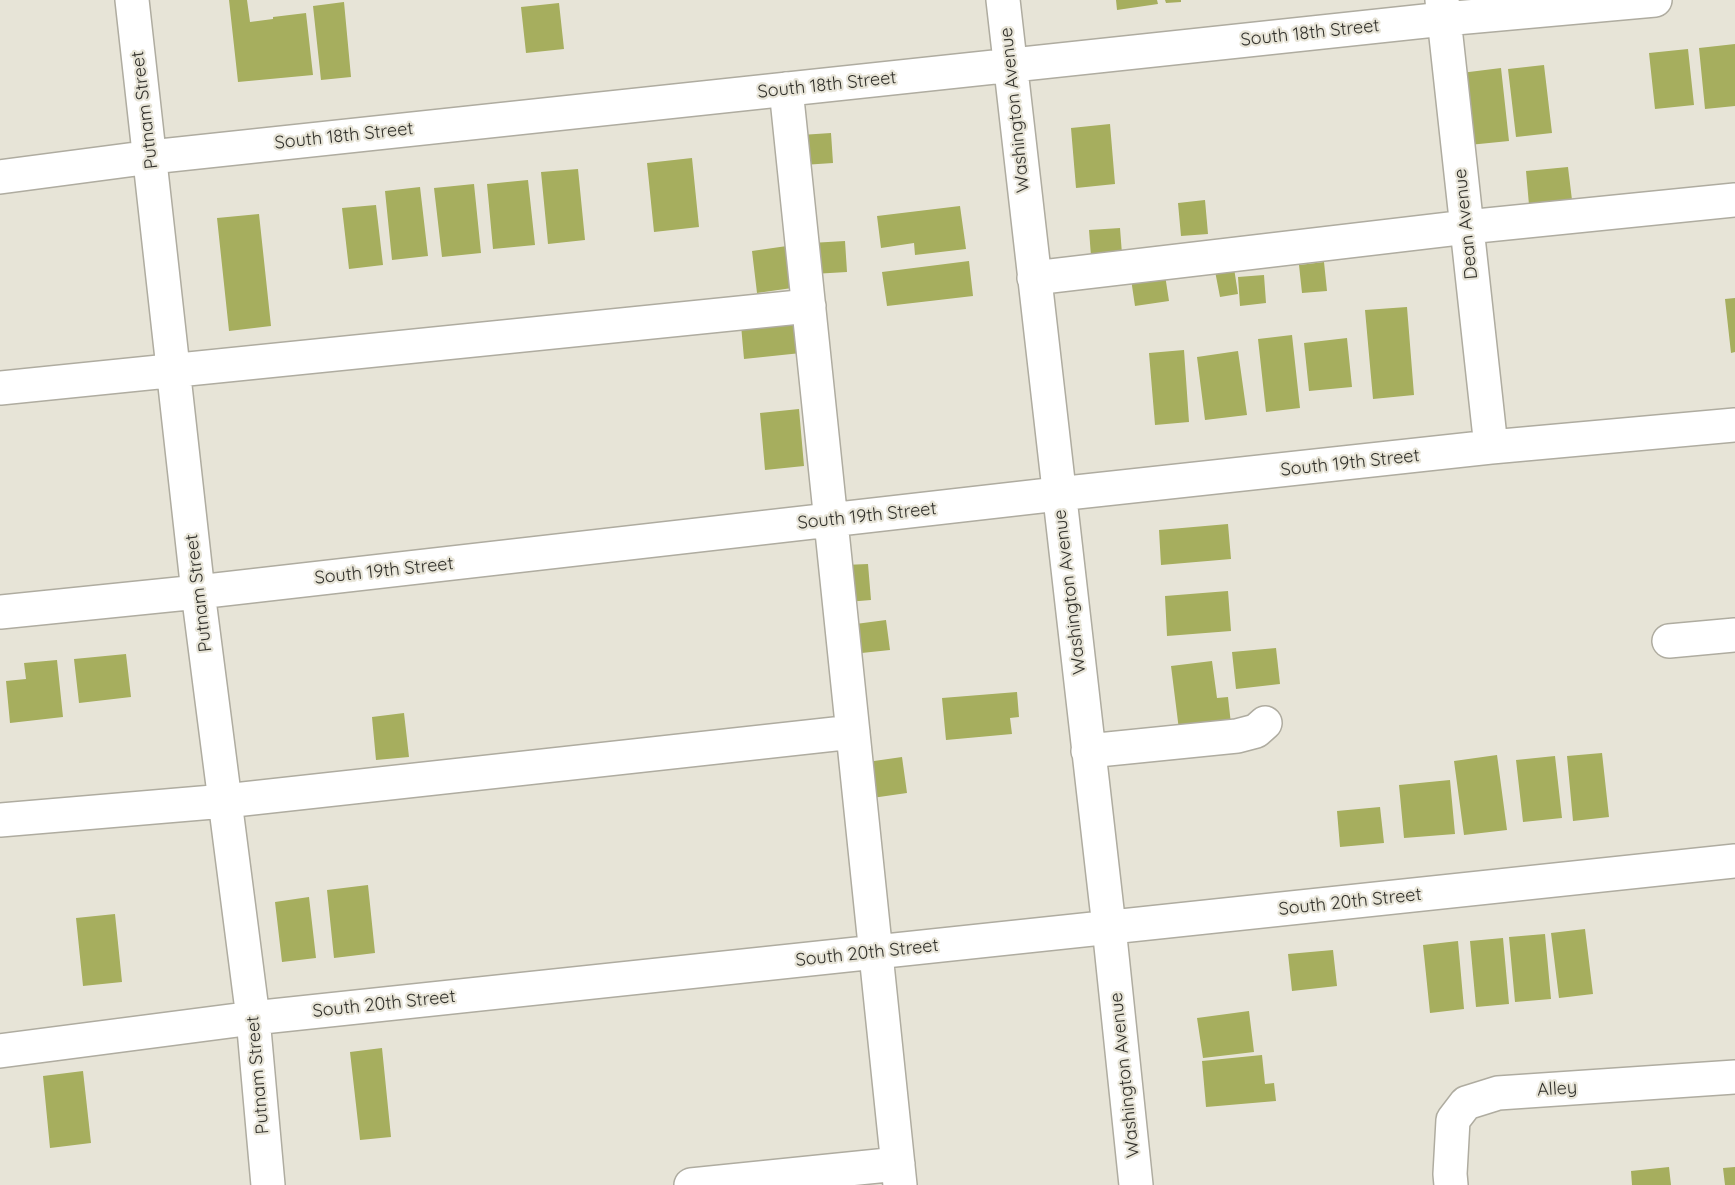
<!DOCTYPE html>
<html>
<head>
<meta charset="utf-8">
<style>
  body { margin:0 }
  canvas { display:block; background:#e7e4d7 }
</style>
</head>
<body>
<canvas width="1735" height="1185"></canvas>
<script>
const ctx = document.querySelector('canvas').getContext('2d');
ctx.lineJoin = 'round';
function paint(path, color) { ctx.fillStyle = color; ctx.fill(path, 'evenodd'); }
const shape = rows => new Path2D(rows.map(r => 'M' + r).join(''));
function trace(path, color, width, dash) { ctx.strokeStyle = color; ctx.lineWidth = width; ctx.lineCap = dash ? 'butt' : 'round'; ctx.setLineDash(dash || []); ctx.stroke(path); }
function write(font, color, halo, rows, align = 'center') {
  ctx.font = font + ' Quicksand,sans-serif'; ctx.lineWidth = 4.5; ctx.setLineDash([]); ctx.textBaseline = 'middle'; ctx.strokeStyle = halo; ctx.fillStyle = color; for (const [text, x, y, turn = 0] of rows) {
    ctx.save(); ctx.translate(x, y); ctx.rotate((+turn || 0) * Math.PI / 180); ctx.textAlign = isNaN(turn) ? turn : align; if (halo) ctx.strokeText(text, 0, 0); ctx.fillText(text, 0, 0); ctx.restore();
  }
}
const building = shape([
  [229,0,247,0,250,22,273,19,273,17,306,13,313,75,238,82],
  [1116,0,1157,0,1158,4,1117,10],
  [1165,0,1181,0,1181,2,1166,3],
  [344,2,351,77,321,80,313,6],
  [559,3,564,49,526,53,521,7],
  [1735,44,1735,106,1705,109,1699,48],
  [1688,49,1694,105,1655,109,1649,53],
  [1544,65,1552,133,1516,137,1508,69],
  [1501,68,1509,141,1469,145,1461,73],
  [1110,124,1115,184,1076,188,1071,128],
  [831,133,833,163,803,165,801,135],
  [692,158,699,227,654,232,647,163],
  [1568,167,1572,200,1529,205,1526,171],
  [578,169,585,240,548,244,541,172],
  [528,180,535,245,493,249,487,184],
  [474,184,481,253,442,257,434,188],
  [420,187,428,256,392,260,385,191],
  [1205,200,1208,234,1181,236,1178,203],
  [376,205,383,265,349,269,342,208],
  [960,206,966,249,915,255,914,243,881,248,877,216],
  [259,214,271,326,229,331,217,218],
  [1120,228,1122,254,1091,256,1089,230],
  [845,241,847,272,813,274,811,243],
  [787,246,792,288,757,293,752,251],
  [969,261,973,296,887,306,882,272],
  [1324,262,1327,291,1302,293,1299,265],
  [1234,268,1238,294,1220,297,1215,271],
  [1165,275,1169,301,1135,306,1131,279],
  [1264,275,1266,303,1240,306,1238,277],
  [1735,298,1735,352,1731,353,1725,299],
  [1407,307,1414,395,1373,399,1365,310],
  [798,320,801,353,744,359,741,325],
  [1292,335,1300,408,1266,412,1258,339],
  [1347,338,1352,387,1309,391,1304,343],
  [1184,350,1189,422,1155,425,1149,353],
  [1238,351,1247,415,1205,420,1197,357],
  [799,409,804,466,765,470,760,413],
  [1228,524,1231,559,1161,565,1159,530],
  [868,564,871,600,847,602,844,565],
  [1228,591,1231,631,1167,636,1165,596],
  [886,620,890,650,852,654,848,625],
  [1276,648,1280,684,1236,689,1232,652],
  [126,654,131,697,79,703,74,659],
  [57,660,63,717,10,723,6,681,26,679,24,663],
  [1212,661,1217,698,1228,697,1231,724,1179,730,1171,666],
  [1017,692,1019,717,1010,718,1012,734,946,740,942,698],
  [404,713,409,757,376,760,372,717],
  [1602,753,1609,817,1573,821,1567,756],
  [1497,755,1507,830,1464,835,1454,761],
  [1555,756,1562,818,1523,822,1516,760],
  [902,757,907,793,865,799,860,763],
  [1450,780,1455,834,1404,838,1399,785],
  [1380,807,1384,843,1340,847,1337,811],
  [368,885,375,953,334,958,327,890],
  [309,897,316,958,282,962,275,902],
  [115,914,122,982,83,986,76,918],
  [1585,929,1593,994,1559,998,1551,933],
  [1545,934,1551,999,1515,1002,1509,937],
  [1503,938,1509,1004,1476,1007,1470,941],
  [1458,941,1464,1009,1430,1013,1423,945],
  [1333,950,1337,986,1292,991,1288,954],
  [1249,1011,1254,1052,1203,1058,1197,1018],
  [382,1048,391,1137,360,1140,350,1052],
  [1262,1055,1265,1084,1274,1083,1276,1101,1206,1107,1202,1061],
  [83,1071,91,1143,50,1148,43,1076],
  [1669,1167,1671,1185,1632,1185,1631,1171],
  [1735,1167,1735,1185,1725,1185,1723,1168]
]);
const minor = shape([
  [132,0,198,592,253,1018,268,1185],
  [1003,0,1109,927,1136,1185],
  [1442,0,1491,447],
  [786,89,900,1185],
  [0,177,151,157,1444,19,1655,0],
  [1034,278,1467,227,1735,200],
  [0,388,809,306],
  [0,612,198,592,1058,494,1491,447,1735,425],
  [1669,641,1735,635],
  [1088,751,1237,736,1256,731,1265,723],
  [0,820,225,801,853,732],
  [0,1051,253,1018,1735,861],
  [691,1185,898,1164],
  [1451,1185,1450,1174,1453,1120,1466,1103,1498,1093,1735,1077]
]);
const streetNames = [
  ["South 18th Street",1310,33,-6],
  ["South 18th Street",827,85,-6],
  ["Putnam Street",145,110,-97],
  ["Washington Avenue",1015,110,-96],
  ["South 18th Street",344,136,-6],
  ["Dean Avenue",1466,224,-96],
  ["South 19th Street",1350,463,-6],
  ["South 19th Street",867,516,-6],
  ["South 19th Street",384,571,-6],
  ["Washington Avenue",1070,592,-97],
  ["Putnam Street",199,593,-97],
  ["South 20th Street",1350,902,-6],
  ["South 20th Street",867,953,-6],
  ["South 20th Street",384,1004,-6],
  ["Putnam Street",258,1075,-95],
  ["Washington Avenue",1125,1075,-96],
  ["Alley",1557,1089,-4]
];
paint(building, '#a6ae5e');
trace(minor, '#afaca0', 36);
trace(minor, '#fff', 33);
write('18px', '#31302b', '#e7e4d7', streetNames);
</script>
</body>
</html>
